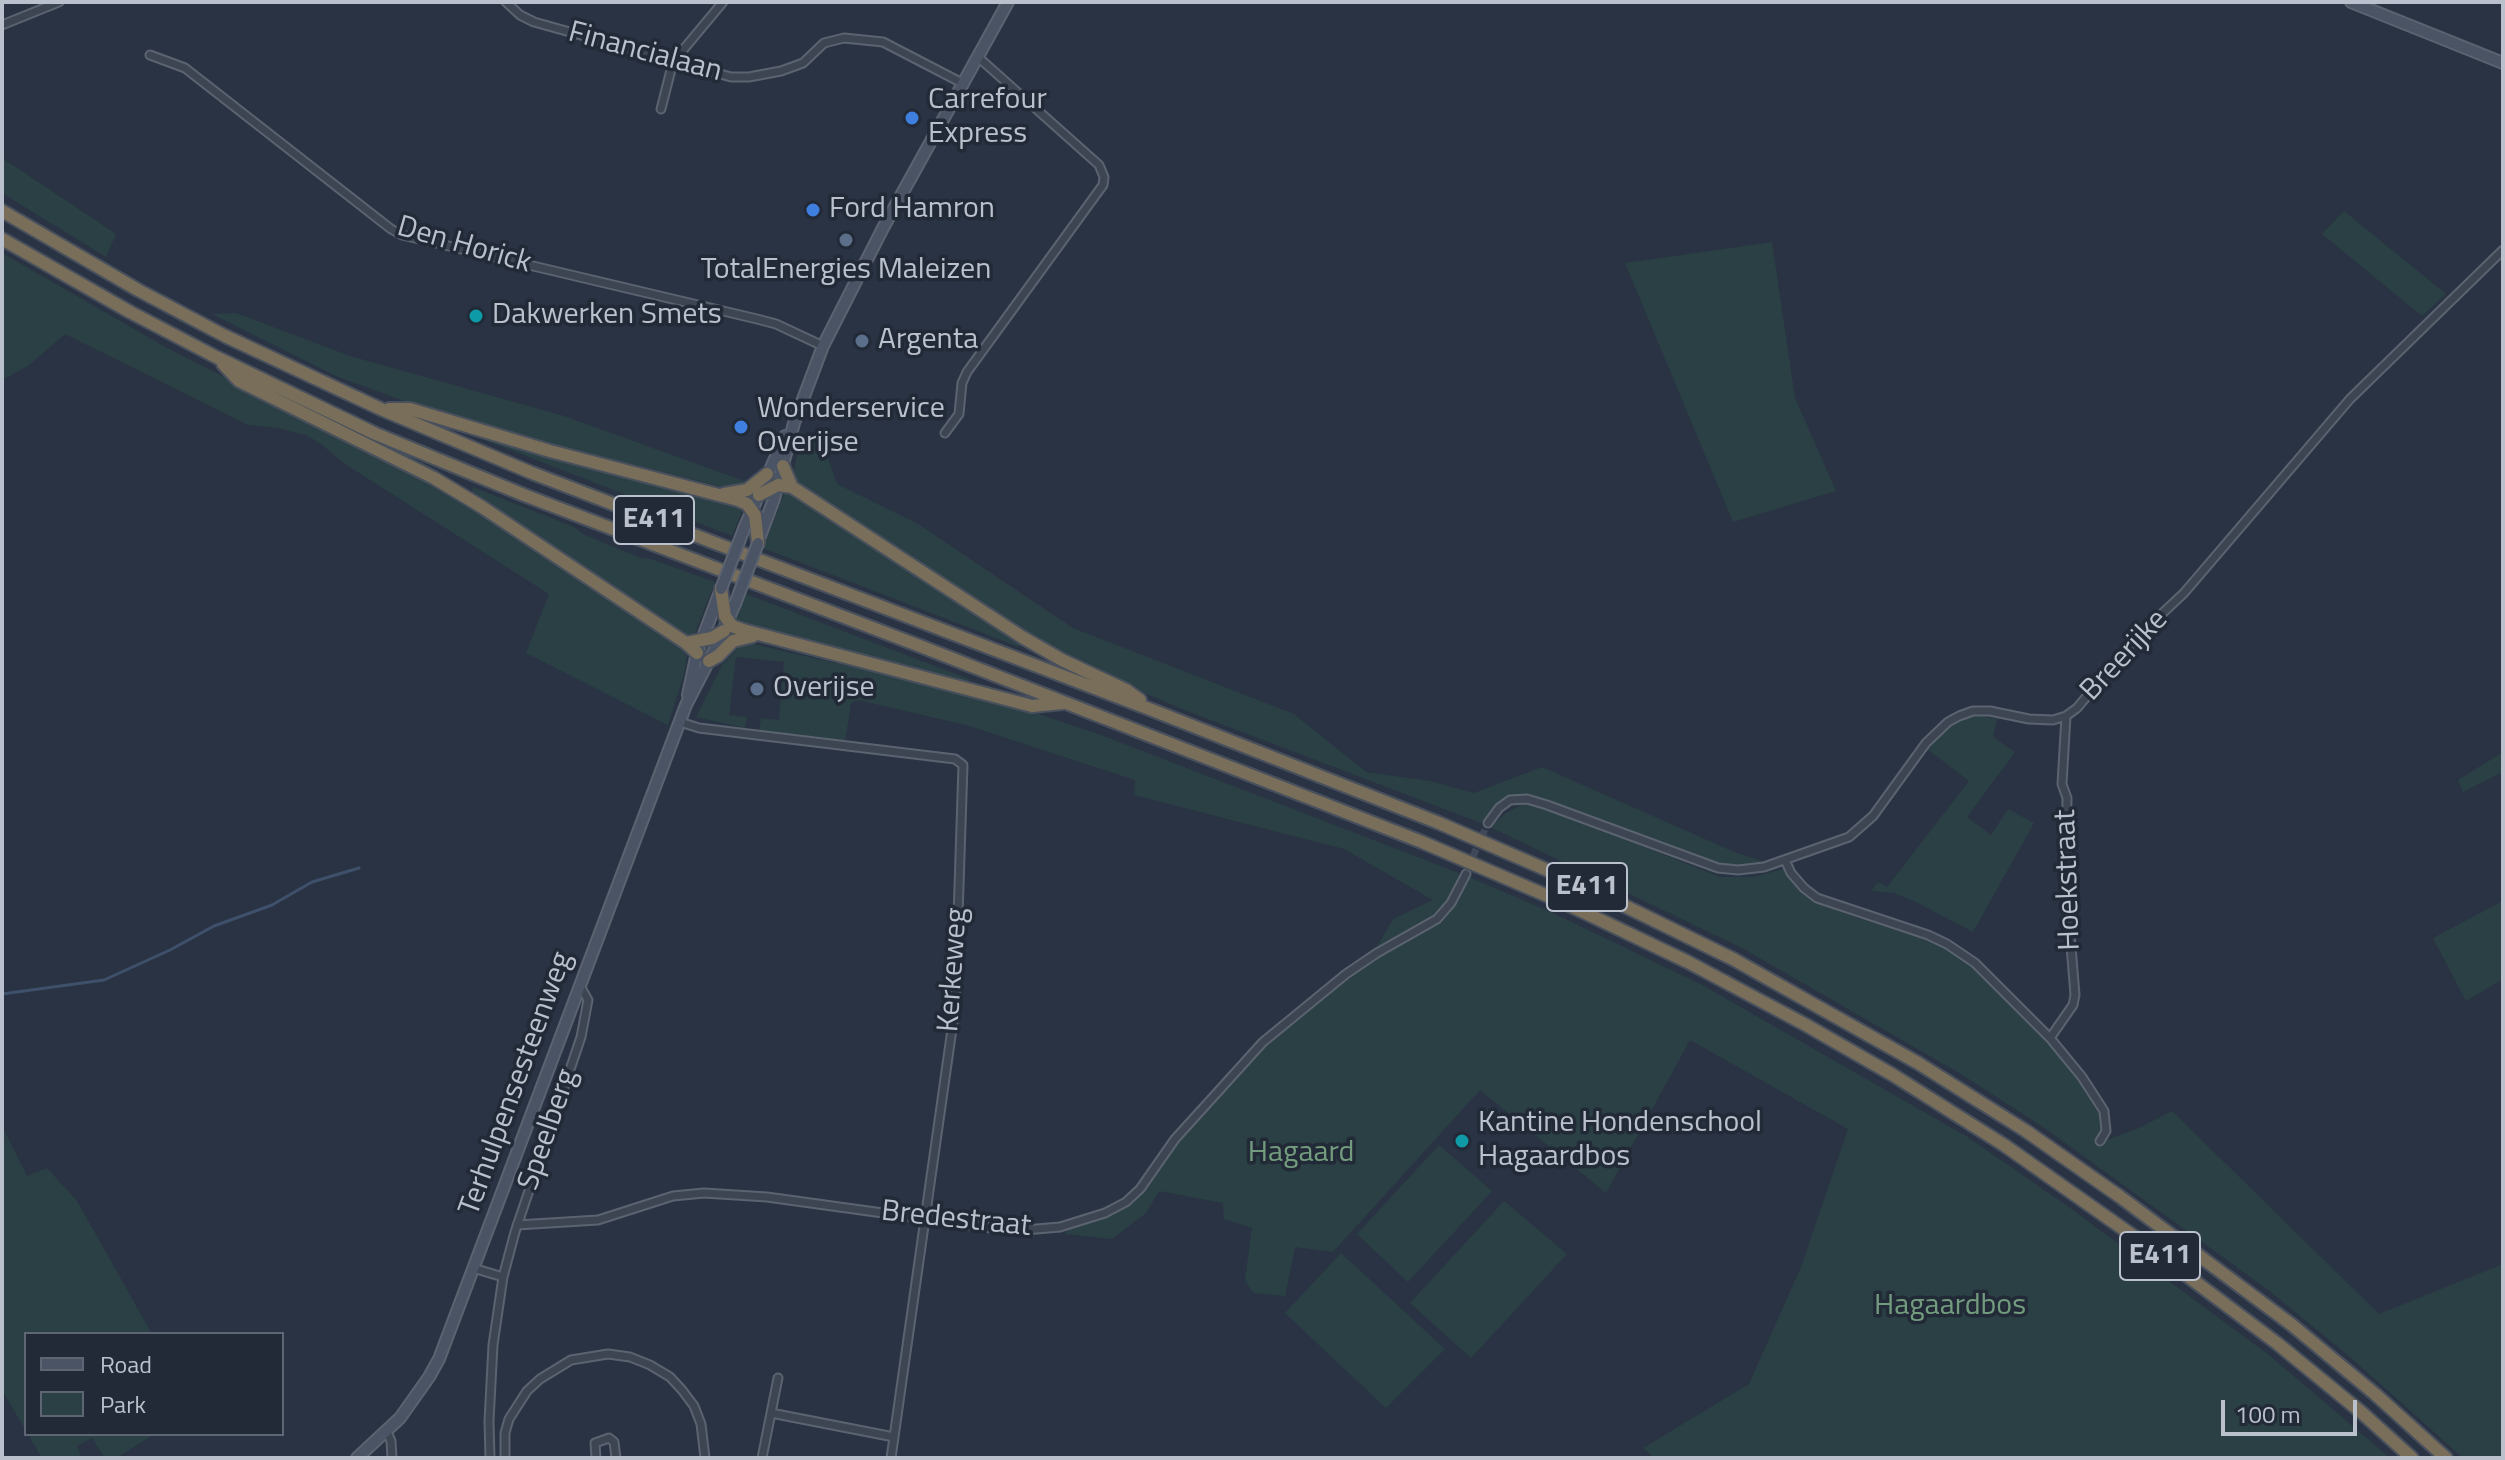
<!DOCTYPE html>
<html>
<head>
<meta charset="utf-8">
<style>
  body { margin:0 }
  #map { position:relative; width:2505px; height:1460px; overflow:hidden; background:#293343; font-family:"Titillium Web",sans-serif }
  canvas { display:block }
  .frame { position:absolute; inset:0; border:4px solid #bac1cc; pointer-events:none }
  .legend { position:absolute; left:24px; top:1332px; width:260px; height:104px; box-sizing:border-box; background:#222a38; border:2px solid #5f6673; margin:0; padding:10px 14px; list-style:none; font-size:24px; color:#bac1cc }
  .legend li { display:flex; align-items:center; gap:16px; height:40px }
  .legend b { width:40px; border:2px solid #5f6673 }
  .scale { position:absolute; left:2221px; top:1400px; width:136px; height:36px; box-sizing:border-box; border:4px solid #bac1cc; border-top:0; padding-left:10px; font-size:24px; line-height:28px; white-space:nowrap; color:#bac1cc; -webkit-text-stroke:6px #222a38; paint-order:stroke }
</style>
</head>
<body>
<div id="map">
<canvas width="2505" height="1460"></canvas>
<div class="frame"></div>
<ul class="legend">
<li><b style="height:10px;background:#4b5465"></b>Road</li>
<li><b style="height:22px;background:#2b4044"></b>Park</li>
</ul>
<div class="scale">100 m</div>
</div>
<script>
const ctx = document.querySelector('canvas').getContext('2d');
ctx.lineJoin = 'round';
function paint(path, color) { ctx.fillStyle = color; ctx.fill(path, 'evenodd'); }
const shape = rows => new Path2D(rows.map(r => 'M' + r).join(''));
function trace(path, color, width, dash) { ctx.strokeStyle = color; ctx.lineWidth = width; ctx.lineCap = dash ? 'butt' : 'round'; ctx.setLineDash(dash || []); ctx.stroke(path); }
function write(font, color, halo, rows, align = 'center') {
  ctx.font = font + ' "Titillium Web",sans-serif'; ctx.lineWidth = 7; ctx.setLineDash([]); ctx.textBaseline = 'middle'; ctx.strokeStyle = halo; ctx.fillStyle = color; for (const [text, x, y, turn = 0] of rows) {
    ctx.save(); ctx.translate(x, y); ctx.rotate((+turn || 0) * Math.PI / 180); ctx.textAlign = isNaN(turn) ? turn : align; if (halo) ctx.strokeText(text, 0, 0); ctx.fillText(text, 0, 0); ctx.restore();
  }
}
const green = shape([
  [2,158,116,234,106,257,2,193],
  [2344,211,2446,294,2422,316,2322,234],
  [1772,242,1795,398,1836,491,1733,522,1625,263],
  [2,253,167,348,414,473,475,509,679,646,687,656,684,674,668,725,526,653,549,594,345,464,321,444,306,435,278,428,248,425,65,334,28,366,2,380],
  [236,313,350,356,564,416,747,482,731,489,519,436,421,407,338,377,212,314],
  [801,431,824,447,837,484,918,524,1073,628,1294,714,1366,772,1430,781,1474,793,1542,767,1732,851,1765,862,1753,866,1733,866,1704,860,1540,800,1512,795,1492,810,1481,823,1187,711,1116,681,1065,657,1020,630,800,486,793,478],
  [482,435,739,506,742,511,732,536,480,438],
  [473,487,574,527,585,535,641,558,651,559,715,582,693,638,687,637,471,495],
  [785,492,796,495,1021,641,1019,647,763,548],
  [746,594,969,679,967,684,735,623],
  [738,643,749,643,856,668,867,669,1030,711,1101,735,1459,873,1455,891,1442,910,1433,919,1374,952,1393,919,1433,900,1344,849,1134,795,1135,780,966,725,858,700,851,703,845,742,759,732,761,718,779,720,784,662,736,657,729,715,747,717,745,728,696,717,722,665,739,648],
  [1981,716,1997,719,1993,737,2015,752,1967,817,1991,835,2008,809,2034,823,1973,932,1916,902,1894,893,1871,891,1878,882,1887,887,1969,781,1927,749,1941,732,1952,725,1966,718],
  [2503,752,2503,772,2463,792,2458,780],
  [1525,803,1551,810,1720,877,1753,877,1783,869,1797,886,1820,903,1852,916,1931,941,1954,951,1974,967,2071,1067,2100,1115,2101,1134,2104,1141,2139,1128,2172,1111,2379,1314,2503,1264,2503,1458,2463,1458,2350,1357,2267,1289,2046,1129,1961,1074,1742,948,1490,827,1506,813],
  [1469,877,1553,913,1702,985,1966,1136,2066,1205,2269,1355,2390,1458,1654,1458,1643,1448,1749,1384,1801,1267,1848,1129,1690,1040,1606,1193,1480,1090,1333,1252,1295,1247,1285,1296,1253,1293,1245,1280,1252,1228,1224,1219,1223,1203,1159,1191,1146,1213,1112,1239,1065,1234,1068,1227,1108,1215,1129,1205,1143,1190,1176,1141,1227,1084,1267,1044,1348,976,1377,957,1423,933,1442,919,1453,908],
  [2503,901,2503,979,2466,1001,2433,938],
  [2,1126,27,1176,47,1168,77,1201,152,1334,26,1334,26,1431,2,1390],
  [1439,1145,1492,1191,1408,1282,1357,1234],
  [1504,1201,1567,1254,1471,1358,1410,1303],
  [1341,1253,1445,1349,1386,1408,1285,1313],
  [28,1434,155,1434,116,1458,105,1458,92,1438,77,1446,82,1458,42,1458]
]);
const stream = shape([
  [2,994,104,980,170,950,214,926,272,905,312,882,359,868]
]);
const streetTunnel = shape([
  [1469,865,1488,823]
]);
const street = shape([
  [506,2,520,15,534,22,731,77,749,77,781,71,803,63,824,43,844,38,883,42,964,84],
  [2,25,59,2],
  [150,55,185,68,391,229,402,235,757,319,776,324,823,346],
  [661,109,673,62,723,2],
  [945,433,959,414,962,383,967,372,1103,185,1104,177,1099,165,978,57],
  [680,722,699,728,955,759,963,765,955,1008,891,1458],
  [1488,823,1499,808,1510,800,1527,799,1547,805,1718,868,1738,870,1764,867,1849,837,1873,816,1926,743,1948,722,1959,716,1973,711,1990,711,2029,719,2053,720,2066,716,2077,708,2135,639,2184,593,2350,399,2503,250],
  [1785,860,1791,873,1804,888,1817,898,1928,935,1947,944,1975,963,2050,1038,2082,1077,2104,1111,2106,1131,2100,1141],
  [2050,1038,2073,1005,2075,995,2066,885,2067,798,2062,784,2066,716],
  [517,1225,598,1220,673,1196,704,1193,767,1197,1013,1231,1060,1227,1105,1213,1126,1202,1140,1189,1175,1139,1263,1042,1346,974,1377,953,1437,919,1451,903,1466,874],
  [473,1268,503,1277],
  [771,1413,894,1437],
  [387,1432,391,1441,392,1458],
  [490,1458,489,1421,493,1345,503,1277,515,1232,581,1037,588,1000,580,986],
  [505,1458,505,1433,509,1419,527,1391,540,1379,571,1360,608,1354,630,1357,650,1365,670,1377,682,1390,694,1406,701,1424,705,1458],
  [596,1458,595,1443,609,1438,614,1442,616,1458],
  [762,1458,778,1378]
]);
const secondary = shape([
  [2351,2,2503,63],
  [745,526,785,436],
  [759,539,774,499,794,423,823,346,883,228,1008,2],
  [688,695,697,653,721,589],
  [357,1458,400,1418,429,1377,439,1359,686,705,717,645,735,604]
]);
const highway = shape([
  [2,211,138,290,225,336,383,410,532,473,1152,710,1439,823,1584,886,1733,959,1918,1063,2026,1131,2119,1196,2292,1325,2375,1394,2446,1458],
  [2,239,130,312,218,358,376,434,524,495,920,646,1422,842,1571,906,1688,962,1806,1025,1893,1075,2004,1145,2149,1247,2278,1344,2361,1412,2412,1458],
  [223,364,239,381,434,478,482,507,686,643,697,653],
  [389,409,410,409,550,451,738,500,747,504,755,515,758,543],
  [783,466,792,487],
  [724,494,747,490,767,474],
  [759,495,778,485,792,487,1022,637,1062,660,1126,690,1140,700],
  [721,589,725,616,732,626,743,630,1032,706,1063,703],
  [686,643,712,638,724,631],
  [709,661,718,656,733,641,753,636]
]);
const secondaryBridge = shape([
  [721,589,745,526],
  [735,604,758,543]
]);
const markers = [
  [912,118,8,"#3f7fe0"],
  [813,210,8,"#3f7fe0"],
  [846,240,8,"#5c6f8a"],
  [476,316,8,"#0f9aa8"],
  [862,341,8,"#5c6f8a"],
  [741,427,8,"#3f7fe0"],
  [757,689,8,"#5c6f8a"],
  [1462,1141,8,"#0f9aa8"]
];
const shields = [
  [654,520,80],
  [1587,887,80],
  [2160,1256,80]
];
const shieldNames = [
  ["E411",654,520],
  ["E411",1587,887],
  ["E411",2160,1256]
];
const streetNames = [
  ["Financialaan",645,53,15],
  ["Den Horick",464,246,16],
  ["Breerijke",2125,656,-47],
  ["Hoekstraat",2069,880,-92],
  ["Kerkeweg",954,970,-86],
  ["Terhulpensesteenweg",517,1084,-70],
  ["Speelberg",549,1130,-71],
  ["Bredestraat",956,1220,6]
];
const poiNames = [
  ["Carrefour",928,101],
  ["Express",928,135],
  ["Ford Hamron",829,210],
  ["TotalEnergies Maleizen",846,271,"center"],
  ["Dakwerken Smets",492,316],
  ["Argenta",878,341],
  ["Wonderservice",757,410],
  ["Overijse",757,444],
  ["Overijse",773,689],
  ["Kantine Hondenschool",1478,1124],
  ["Hagaardbos",1478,1158]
];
const parkNames = [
  ["Hagaard",1301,1154],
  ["Hagaardbos",1950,1307]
];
paint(green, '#2b4044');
trace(stream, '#3f506b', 3);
trace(streetTunnel, '#3f4858', 7, [7, 3.5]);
trace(street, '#5b6370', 11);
trace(secondary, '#5b6370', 14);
trace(highway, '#48505d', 16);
trace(street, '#3d4553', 7);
trace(secondary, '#4b5465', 10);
trace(highway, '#786e5a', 12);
trace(secondaryBridge, '#5b6370', 14, []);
trace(secondaryBridge, '#4b5465', 10);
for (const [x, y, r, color] of markers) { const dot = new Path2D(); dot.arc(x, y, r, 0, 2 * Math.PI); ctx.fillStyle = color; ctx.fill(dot); trace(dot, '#222a38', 3); }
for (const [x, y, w] of shields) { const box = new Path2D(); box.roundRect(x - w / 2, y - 24, w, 48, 6); ctx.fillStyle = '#222a38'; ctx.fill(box); trace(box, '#bac1cc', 2); }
write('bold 28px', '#bac1cc', null, shieldNames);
write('30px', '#bac1cc', '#222a38', streetNames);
write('30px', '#bac1cc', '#222a38', poiNames, 'left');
write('30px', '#739c7e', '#222a38', parkNames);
</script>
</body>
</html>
